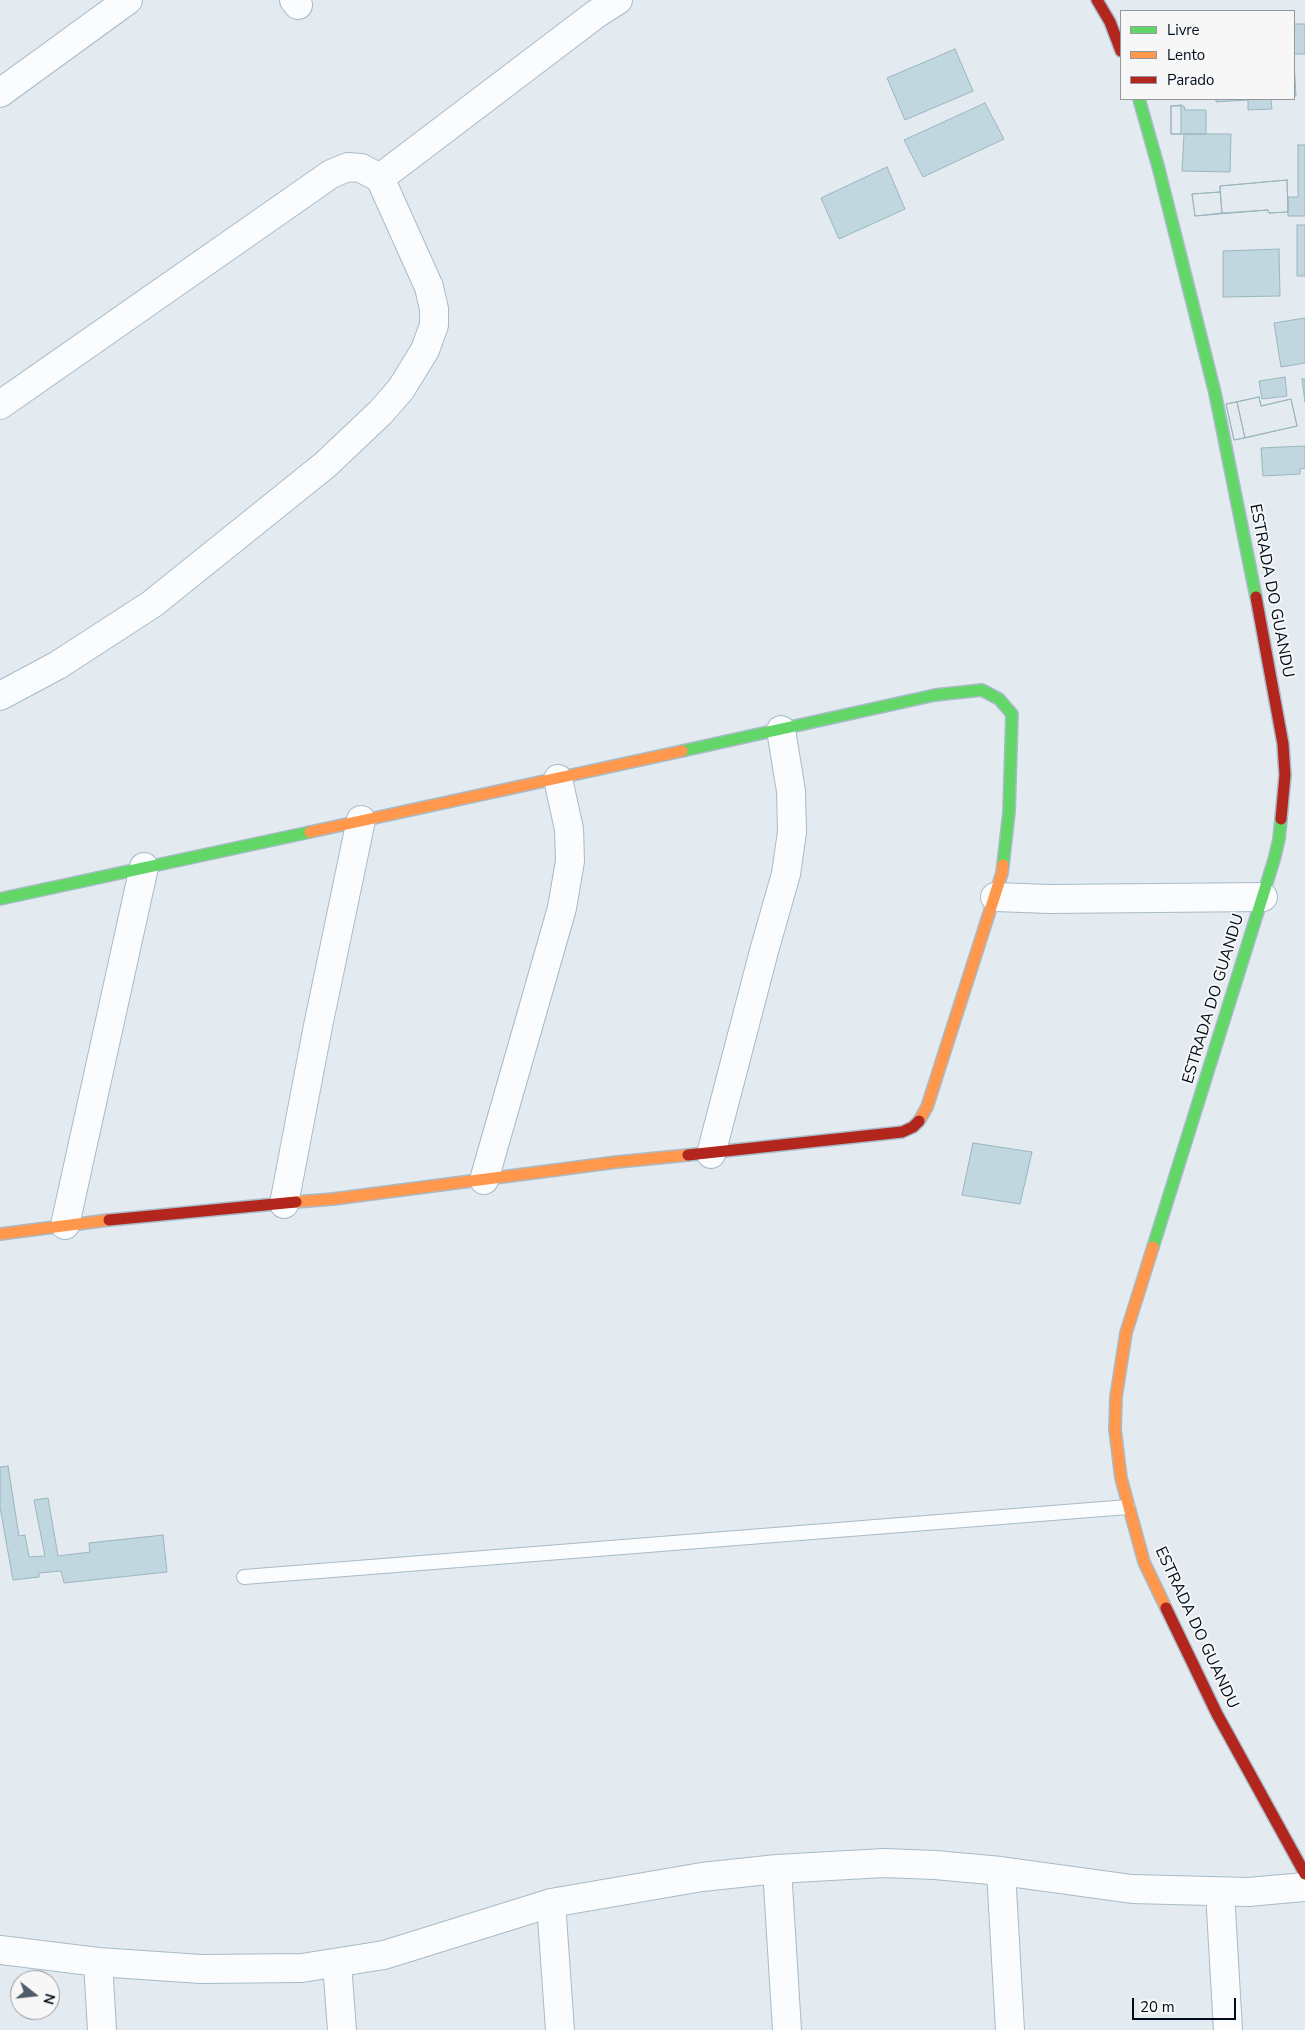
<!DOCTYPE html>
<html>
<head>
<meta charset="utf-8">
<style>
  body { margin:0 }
  #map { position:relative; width:1305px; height:2030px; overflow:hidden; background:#e3ebf1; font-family:"Nunito Sans",sans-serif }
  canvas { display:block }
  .legend { position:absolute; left:1120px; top:10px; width:175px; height:90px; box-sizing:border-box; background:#f7f7f7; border:1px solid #94999f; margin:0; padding:6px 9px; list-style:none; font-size:15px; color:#000d1c }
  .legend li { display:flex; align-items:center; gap:10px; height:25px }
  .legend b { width:25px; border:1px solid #94999f }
  .north { position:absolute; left:10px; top:1970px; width:50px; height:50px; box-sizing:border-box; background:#f7f7f7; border:1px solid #94999f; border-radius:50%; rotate:106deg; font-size:14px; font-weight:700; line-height:20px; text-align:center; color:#000d1c }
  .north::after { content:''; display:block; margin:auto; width:18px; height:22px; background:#4f5b67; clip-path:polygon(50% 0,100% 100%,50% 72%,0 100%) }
  .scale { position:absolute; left:1132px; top:1998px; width:104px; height:22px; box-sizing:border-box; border:2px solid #000d1c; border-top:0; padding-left:6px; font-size:15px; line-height:18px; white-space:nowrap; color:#000d1c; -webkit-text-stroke:4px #f7f7f7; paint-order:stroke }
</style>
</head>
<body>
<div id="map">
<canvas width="1305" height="2030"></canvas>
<ul class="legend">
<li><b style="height:6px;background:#63d668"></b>Livre</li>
<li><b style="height:6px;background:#ff974d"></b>Lento</li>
<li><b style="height:6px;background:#b3261e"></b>Parado</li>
</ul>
<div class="north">N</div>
<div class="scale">20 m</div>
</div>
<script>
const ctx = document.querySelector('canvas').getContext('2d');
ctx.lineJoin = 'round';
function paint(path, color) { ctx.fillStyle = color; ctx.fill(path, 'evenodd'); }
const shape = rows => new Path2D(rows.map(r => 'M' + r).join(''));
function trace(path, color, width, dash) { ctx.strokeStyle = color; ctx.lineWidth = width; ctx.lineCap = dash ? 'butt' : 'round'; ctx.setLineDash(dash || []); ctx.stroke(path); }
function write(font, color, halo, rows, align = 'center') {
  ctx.font = font + ' "Nunito Sans",sans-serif'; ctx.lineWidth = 4; ctx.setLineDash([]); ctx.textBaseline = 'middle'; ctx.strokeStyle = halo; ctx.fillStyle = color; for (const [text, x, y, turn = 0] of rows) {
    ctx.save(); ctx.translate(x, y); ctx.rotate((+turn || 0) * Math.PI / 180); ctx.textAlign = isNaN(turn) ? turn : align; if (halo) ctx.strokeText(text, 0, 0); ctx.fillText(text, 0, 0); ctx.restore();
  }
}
const building = shape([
  [1294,24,1305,24,1305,54,1294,54,1294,24],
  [955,49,973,91,905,120,887,78,955,49],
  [1294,60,1296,96,1294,96,1294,60],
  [1216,99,1271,99,1272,109,1248,110,1248,100,1216,102,1216,99],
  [985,103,1004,139,923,177,904,140,985,103],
  [1181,105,1181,134,1171,134,1171,106,1181,105],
  [1171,106,1184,106,1185,110,1206,110,1206,134,1171,134,1171,106],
  [1184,134,1231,134,1230,172,1182,171,1184,134],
  [1298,145,1305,145,1305,216,1288,216,1288,197,1298,197,1298,145],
  [887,167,905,209,839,239,821,198,887,167],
  [1287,180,1288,212,1269,213,1268,210,1222,213,1220,186,1287,180],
  [1287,180,1288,212,1269,213,1268,210,1195,216,1192,194,1220,192,1220,186,1287,180],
  [1220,192,1222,213,1195,216,1192,194,1220,192],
  [1297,225,1305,225,1305,276,1297,276,1297,225],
  [1279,249,1280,296,1223,297,1223,251,1279,249],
  [1305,318,1305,363,1281,367,1274,323,1305,318],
  [1285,377,1287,396,1262,399,1259,381,1285,377],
  [1302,379,1305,379,1305,402,1302,379],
  [1259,397,1261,406,1291,399,1297,426,1245,438,1237,402,1259,397],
  [1259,397,1261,406,1291,399,1297,426,1234,440,1226,404,1259,397],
  [1237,402,1245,438,1234,440,1226,404,1237,402],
  [1305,446,1305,468,1300,469,1300,474,1263,476,1261,448,1305,446],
  [973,1143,1032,1152,1020,1204,962,1195,973,1143],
  [8,1466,19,1536,25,1535,29,1557,45,1556,34,1500,48,1498,58,1556,90,1552,89,1543,163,1535,167,1572,64,1583,61,1571,39,1573,39,1577,13,1580,0,1507,0,1467,8,1466]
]);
const lane = shape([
  [244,1577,1128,1507]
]);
const street = shape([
  [294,0,298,5],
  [0,93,128,0],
  [380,178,596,14,618,0],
  [0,405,331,174,348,167,361,168,380,178,429,287,434,309,434,325,425,350,401,389,381,412,325,465,152,604,58,665,0,696],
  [995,897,1050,899,1263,897],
  [711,1154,764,951,786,874,792,832,791,791,781,730],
  [484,1180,562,908,570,861,569,829,558,779],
  [284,1204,318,1026,361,820],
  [65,1225,144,867],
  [777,1869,787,2030],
  [1001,1871,1010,2030],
  [1220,1892,1228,2030],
  [551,1903,560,2030],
  [0,1950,98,1962,201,1969,302,1968,384,1955,551,1903,702,1877,777,1869,884,1863,935,1865,1001,1871,1132,1889,1248,1892,1305,1887],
  [98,1962,102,2030],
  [337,1964,342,2030]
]);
const fast = shape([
  [1139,99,1158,166,1215,393,1256,597],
  [682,751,935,695,982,690,999,699,1012,714,1009,812,1003,865],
  [0,899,310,832],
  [1153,1247,1274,860,1279,839,1281,819]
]);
const slow = shape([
  [310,832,682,751],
  [919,1121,927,1107,1002,873,1003,865],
  [296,1202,333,1199,617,1162,688,1155],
  [0,1234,109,1220],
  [1153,1247,1126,1333,1116,1397,1115,1429,1121,1478,1144,1562,1166,1608]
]);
const jam = shape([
  [1097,0,1110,22,1121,51],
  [1256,597,1283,744,1285,775,1281,819],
  [688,1155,902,1132,913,1127,919,1121],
  [109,1220,296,1202],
  [1166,1608,1217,1714,1305,1874]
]);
const streetNames = [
  ["ESTRADA DO GUANDU",1271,591,79],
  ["ESTRADA DO GUANDU",1214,999,-73],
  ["ESTRADA DO GUANDU",1196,1628,65]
];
paint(building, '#c1d7df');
trace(building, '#9ab5bd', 1);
trace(lane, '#a8bbc8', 16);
trace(street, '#a8bbc8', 30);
trace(fast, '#a8bbc8', 14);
trace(slow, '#a8bbc8', 14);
trace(jam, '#a8bbc8', 14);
trace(lane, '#fbfcfd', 14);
trace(street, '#fbfcfd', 28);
trace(fast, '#63d668', 11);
trace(slow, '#ff974d', 11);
trace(jam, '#b3261e', 11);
write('16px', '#000d1c', '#f7f7f7', streetNames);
</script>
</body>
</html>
